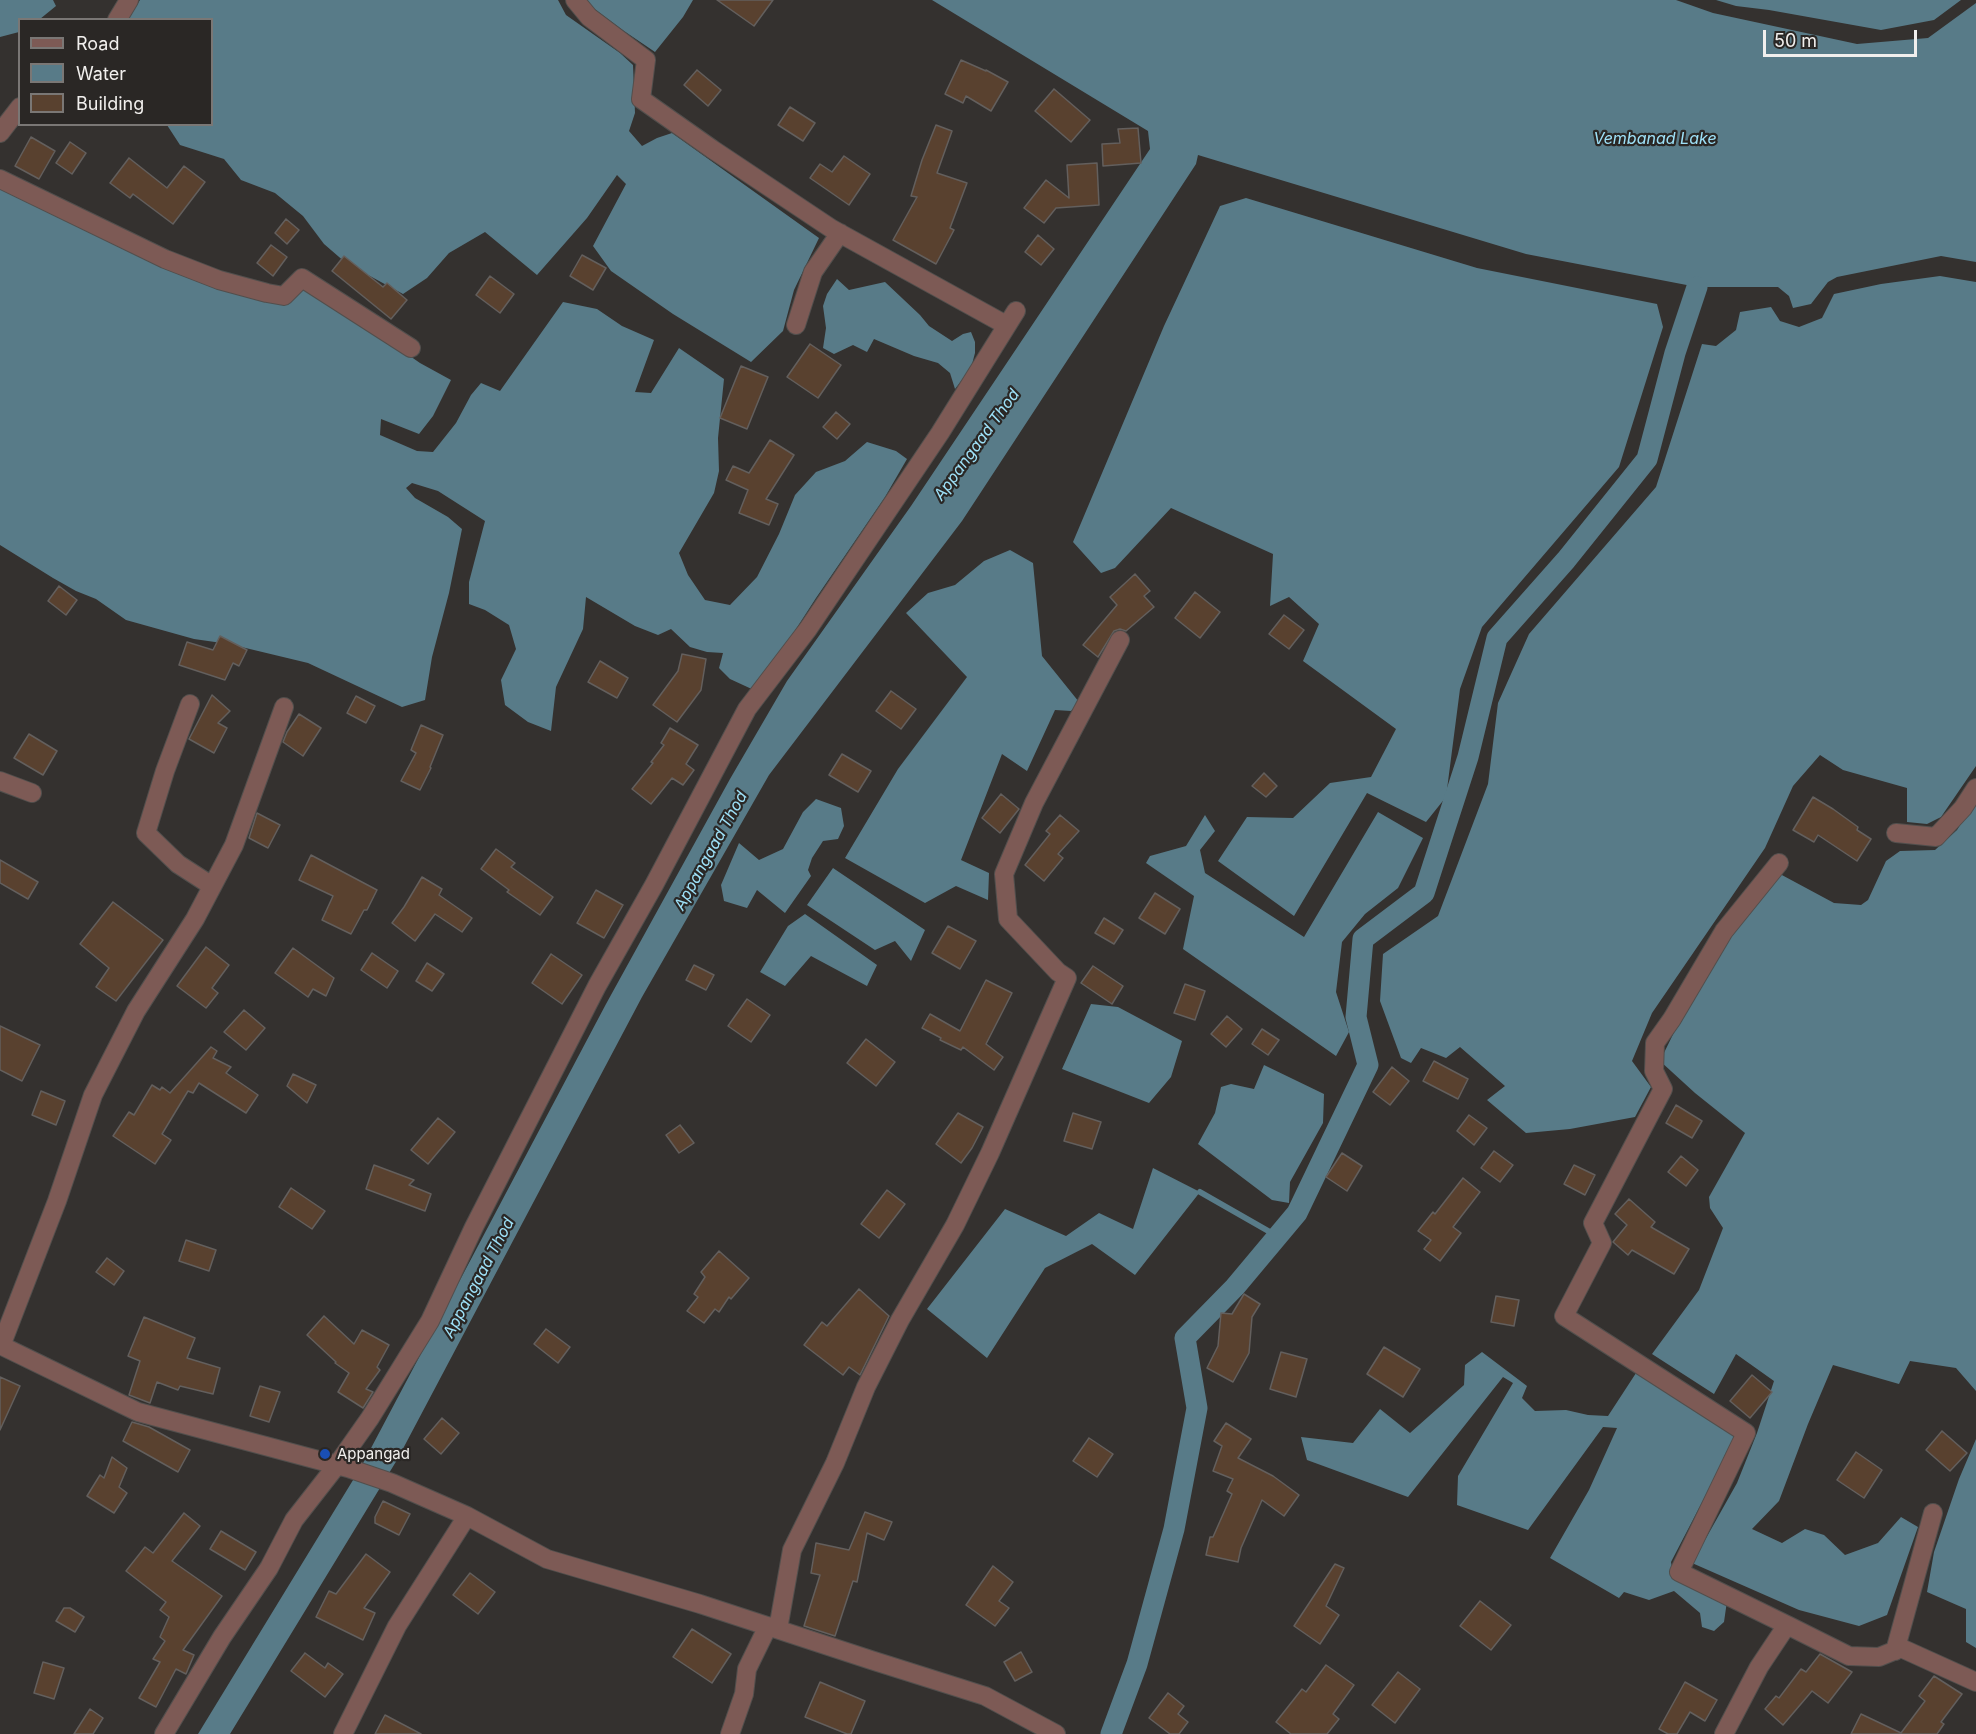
<!DOCTYPE html>
<html>
<head>
<meta charset="utf-8">
<style>
  body { margin:0 }
  #map { position:relative; width:1976px; height:1734px; overflow:hidden; background:#34312f; font-family:Inter,sans-serif }
  canvas { display:block }
  .legend { position:absolute; left:18px; top:18px; width:195px; height:108px; box-sizing:border-box; background:#2a2725; border:2px solid #7a7775; margin:0; padding:8px 10px; list-style:none; font-size:18px; color:#f1efed }
  .legend li { display:flex; align-items:center; gap:12px; height:30px }
  .legend b { width:30px; border:2px solid #7a7775 }
  .scale { position:absolute; left:1763px; top:30px; width:154px; height:27px; box-sizing:border-box; border:3px solid #f1efed; border-top:0; padding-left:8px; font-size:18px; line-height:21px; white-space:nowrap; color:#f1efed; -webkit-text-stroke:4px #2a2725; paint-order:stroke }
</style>
</head>
<body>
<div id="map">
<canvas width="1976" height="1734"></canvas>
<ul class="legend">
<li><b style="height:8px;background:#7d5a55"></b>Road</li>
<li><b style="height:16px;background:#587b88"></b>Water</li>
<li><b style="height:16px;background:#59412f"></b>Building</li>
</ul>
<div class="scale">50 m</div>
</div>
<script>
const ctx = document.querySelector('canvas').getContext('2d');
ctx.lineJoin = 'round';
function paint(path, color) { ctx.fillStyle = color; ctx.fill(path, 'evenodd'); }
const shape = rows => new Path2D(rows.map(r => 'M' + r).join(''));
function trace(path, color, width, dash) { ctx.strokeStyle = color; ctx.lineWidth = width; ctx.lineCap = dash ? 'butt' : 'round'; ctx.setLineDash(dash || []); ctx.stroke(path); }
function write(font, color, halo, rows, align = 'center') {
  ctx.font = font + ' Inter,sans-serif'; ctx.lineWidth = 4.5; ctx.setLineDash([]); ctx.textBaseline = 'middle'; ctx.strokeStyle = halo; ctx.fillStyle = color; for (const [text, x, y, turn = 0] of rows) {
    ctx.save(); ctx.translate(x, y); ctx.rotate((+turn || 0) * Math.PI / 180); ctx.textAlign = isNaN(turn) ? turn : align; if (halo) ctx.strokeText(text, 0, 0); ctx.fillText(text, 0, 0); ctx.restore();
  }
}
const water = shape([
  [0,0,53,0,56,6,40,19,20,20,19,32,0,37],
  [140,0,558,0,566,15,620,53,633,65,635,113,629,131,642,146,657,138,672,133,819,238,794,290,783,331,751,362,673,314,611,271,593,246,626,184,617,175,587,218,537,275,485,232,449,253,427,278,403,294,346,263,324,244,303,216,275,193,241,180,224,159,180,145,167,125,212,124,212,20,128,20],
  [585,0,693,0,683,17,655,52,624,31,592,7],
  [932,0,1676,0,1713,13,1857,44,1928,38,1976,3,1976,262,1941,256,1837,277,1828,282,1811,304,1793,308,1789,296,1778,287,1697,287,1526,254,1198,155,1196,164,962,521,769,775,642,997,397,1460,230,1734,198,1734,361,1467,606,1004,730,779,787,681,911,506,1150,149,1148,131],
  [1716,0,1961,0,1934,20,1881,30,1769,10,1736,6],
  [0,188,274,302,302,289,338,306,420,363,451,380,433,416,419,434,381,419,380,435,417,451,433,452,456,423,471,395,481,383,500,391,563,302,597,309,622,326,654,340,635,392,651,393,679,348,724,379,718,438,719,471,714,493,679,553,688,575,705,600,730,605,757,577,779,534,795,495,816,472,845,461,867,442,896,451,907,459,885,497,816,598,756,691,730,679,719,668,723,653,707,652,690,647,671,629,658,635,635,626,586,597,583,629,556,687,551,731,528,722,505,705,501,680,516,649,509,625,485,610,469,604,469,582,485,521,438,491,412,483,406,488,415,498,448,517,462,529,449,593,432,657,425,700,402,707,308,663,229,644,194,639,126,620,96,599,76,591,53,578,0,545],
  [1246,198,1477,268,1657,304,1663,327,1619,467,1482,627,1460,689,1446,797,1426,822,1367,793,1294,916,1218,861,1247,817,1293,818,1330,783,1371,777,1396,729,1303,661,1319,624,1289,597,1270,606,1273,554,1171,508,1115,568,1101,573,1073,542,1164,326,1220,206],
  [1940,276,1976,282,1976,766,1941,817,1927,824,1907,822,1907,788,1843,770,1820,755,1793,786,1765,848,1652,1013,1632,1061,1651,1087,1635,1117,1570,1129,1526,1133,1487,1100,1505,1086,1460,1047,1446,1058,1421,1048,1411,1063,1401,1058,1380,1001,1383,954,1438,916,1488,784,1498,703,1529,634,1656,487,1702,344,1716,346,1736,330,1740,312,1771,307,1780,321,1799,327,1822,318,1834,294,1881,284],
  [837,279,849,290,885,282,920,315,929,326,952,341,963,334,971,332,975,342,975,353,971,368,955,389,950,373,938,363,914,356,874,339,867,352,853,345,834,354,823,348,826,328,823,306,827,294],
  [1010,550,1033,563,1042,656,1079,702,1071,711,1055,710,1027,771,1002,754,961,860,989,873,988,900,956,886,925,903,845,858,898,769,967,677,906,613,928,593,955,585,984,561],
  [816,799,841,808,844,826,838,839,823,841,812,858,808,870,811,876,785,913,757,890,747,908,724,901,721,885,739,843,759,860,783,849,803,812],
  [1976,799,1976,1391,1956,1368,1910,1361,1899,1384,1833,1365,1808,1424,1779,1501,1752,1529,1782,1543,1805,1529,1824,1535,1845,1555,1878,1543,1901,1517,1918,1527,1887,1615,1859,1626,1799,1610,1692,1563,1737,1483,1757,1433,1774,1381,1736,1354,1714,1394,1652,1354,1699,1290,1723,1228,1710,1208,1709,1197,1745,1133,1695,1093,1660,1061,1683,1014,1730,935,1780,874,1834,903,1861,905,1868,900,1886,861,1900,851,1935,850,1957,830],
  [1378,812,1423,838,1398,888,1365,914,1342,942,1336,992,1349,1032,1336,1056,1183,949,1194,896,1146,863,1150,856,1186,846,1205,815,1215,831,1200,850,1205,873,1304,937],
  [833,868,925,930,911,961,895,941,875,950,807,905],
  [805,914,877,965,867,986,811,956,785,986,760,972,788,926],
  [1091,1004,1118,1007,1182,1041,1171,1077,1149,1103,1062,1069],
  [1264,1065,1324,1094,1323,1123,1290,1182,1289,1203,1272,1200,1198,1144,1215,1113,1221,1087,1231,1084,1254,1089],
  [1153,1168,1200,1192,1135,1275,1092,1244,1045,1268,987,1358,927,1309,1005,1209,1066,1236,1099,1213,1133,1229],
  [1482,1352,1527,1386,1522,1398,1535,1411,1566,1410,1588,1415,1608,1416,1638,1370,1738,1433,1671,1562,1673,1574,1727,1601,1724,1622,1714,1631,1702,1627,1700,1613,1674,1591,1649,1600,1624,1592,1619,1598,1550,1558,1589,1490,1617,1428,1603,1427,1528,1530,1457,1505,1458,1476,1513,1383,1503,1377,1408,1497,1307,1460,1301,1437,1353,1443,1380,1409,1410,1433,1464,1385,1465,1365],
  [1976,1439,1976,1648,1966,1642,1966,1609,1927,1592,1934,1552,1959,1479]
]);
const stream = shape([
  [1200,1192,1277,1236]
]);
const canal = shape([
  [1111,1734,1137,1664,1174,1529,1197,1408,1185,1338,1235,1287,1297,1213,1368,1065,1356,1017,1363,939,1424,893,1468,757,1497,638,1566,560,1647,459,1675,353,1697,287]
]);
const building = shape([
  [717,0,773,0,754,26,717,0],
  [961,60,986,71,986,70,1008,82,991,111,966,96,963,103,945,94,961,60],
  [697,70,721,90,708,106,684,85,697,70],
  [1054,89,1090,120,1071,142,1035,111,1054,89],
  [790,107,815,123,803,141,778,125,790,107],
  [936,125,952,131,937,173,967,183,950,228,954,230,936,264,893,240,917,197,911,196,922,160,936,125],
  [1138,128,1141,163,1103,166,1102,144,1120,143,1118,129,1138,128],
  [31,137,55,151,39,179,15,166,31,137],
  [70,142,86,153,72,174,56,163,70,142],
  [844,156,870,174,849,205,810,178,820,164,832,172,844,156],
  [129,158,167,188,184,166,205,182,173,224,133,194,130,198,110,183,129,158],
  [1097,163,1099,205,1056,208,1044,223,1024,208,1046,180,1069,198,1067,165,1097,163],
  [286,219,299,230,287,244,275,233,286,219],
  [1038,235,1054,249,1041,265,1025,252,1038,235],
  [271,245,287,257,273,276,257,263,271,245],
  [582,255,606,268,593,290,570,276,582,255],
  [344,256,383,287,387,283,407,300,391,319,332,271,344,256],
  [490,276,514,294,500,313,476,295,490,276],
  [810,344,841,365,818,398,787,377,810,344],
  [741,366,768,377,747,429,720,418,741,366],
  [836,412,850,424,837,439,823,427,836,412],
  [770,440,794,455,766,499,778,504,769,525,739,513,748,490,726,480,733,466,749,473,770,440],
  [1135,574,1150,591,1144,596,1154,607,1126,631,1120,629,1114,631,1098,657,1083,645,1117,605,1110,597,1135,574],
  [59,586,77,600,66,615,48,601,59,586],
  [1195,592,1220,612,1200,638,1175,618,1195,592],
  [1284,615,1304,630,1289,649,1269,634,1284,615],
  [220,636,247,650,239,666,233,663,225,680,179,665,187,642,213,650,220,636],
  [682,654,706,659,701,690,677,722,653,705,678,671,682,654],
  [600,661,628,678,617,698,588,682,600,661],
  [891,691,916,709,901,729,876,711,891,691],
  [212,695,230,711,218,723,227,728,214,753,189,739,212,695],
  [356,696,375,706,366,723,347,713,356,696],
  [299,714,321,728,303,756,283,742,287,732,299,714],
  [421,725,443,735,430,767,431,768,420,790,401,781,416,753,411,750,421,725],
  [670,728,698,745,686,764,694,770,683,785,672,778,651,804,632,789,653,763,651,762,664,745,661,743,670,728],
  [29,734,57,751,43,775,14,758,29,734],
  [842,754,871,771,858,792,829,775,842,754],
  [1264,773,1277,786,1266,797,1252,786,1264,773],
  [1001,794,1019,809,1000,833,982,818,1001,794],
  [1813,797,1833,809,1858,827,1857,830,1871,839,1857,861,1818,835,1814,842,1793,830,1813,797],
  [257,813,280,825,268,848,249,838,257,813],
  [1060,815,1079,831,1058,854,1063,858,1044,881,1025,865,1050,834,1046,831,1060,815],
  [496,849,515,863,511,867,553,897,540,915,507,892,509,890,481,869,496,849],
  [311,855,377,890,367,910,364,910,351,934,322,920,333,896,299,880,311,855],
  [0,860,38,882,28,899,0,883,0,860],
  [422,877,442,889,439,895,472,918,462,932,435,914,415,941,392,923,404,907,422,877],
  [596,890,623,905,604,938,577,923,596,890],
  [1155,893,1180,909,1165,934,1139,918,1155,893],
  [113,902,163,940,116,1001,96,987,109,968,80,944,113,902],
  [1104,918,1123,930,1114,944,1095,933,1104,918],
  [948,926,976,941,960,969,932,953,948,926],
  [206,947,229,965,212,988,218,993,206,1008,177,986,206,947],
  [293,948,334,978,326,996,313,989,308,997,275,973,293,948],
  [372,953,398,971,387,988,361,970,372,953],
  [551,954,582,975,562,1004,532,983,551,954],
  [427,963,444,974,432,991,416,981,427,963],
  [694,965,714,975,706,990,686,980,694,965],
  [1093,966,1123,986,1112,1004,1081,983,1093,966],
  [986,980,1012,993,986,1044,1003,1057,994,1070,963,1047,961,1050,940,1040,941,1038,922,1028,930,1014,960,1031,986,980],
  [1185,984,1205,991,1195,1020,1174,1013,1185,984],
  [747,999,770,1015,751,1042,728,1026,747,999],
  [244,1010,265,1028,246,1050,224,1032,244,1010],
  [1227,1016,1242,1029,1226,1047,1211,1034,1227,1016],
  [0,1026,40,1045,22,1081,0,1070,0,1026],
  [1262,1029,1279,1040,1268,1055,1252,1044,1262,1029],
  [866,1039,895,1062,876,1086,847,1063,866,1039],
  [211,1047,217,1051,213,1058,231,1067,226,1073,258,1095,246,1113,199,1083,193,1093,188,1091,162,1134,171,1140,155,1164,113,1136,129,1112,134,1115,152,1085,160,1090,162,1087,170,1093,211,1047],
  [1434,1061,1468,1079,1458,1099,1423,1081,1434,1061],
  [1392,1067,1409,1081,1390,1105,1373,1092,1392,1067],
  [293,1074,316,1085,307,1103,287,1086,293,1074],
  [41,1091,65,1101,56,1125,32,1115,41,1091],
  [1676,1105,1702,1121,1692,1138,1666,1123,1676,1105],
  [958,1113,983,1127,972,1148,961,1163,936,1144,958,1113],
  [1073,1113,1101,1122,1092,1149,1064,1141,1073,1113],
  [1469,1115,1487,1128,1474,1145,1457,1131,1469,1115],
  [438,1118,455,1132,428,1164,411,1150,438,1118],
  [680,1125,694,1143,679,1153,666,1135,680,1125],
  [1494,1151,1513,1165,1500,1182,1481,1168,1494,1151],
  [1342,1153,1362,1166,1347,1191,1326,1177,1342,1153],
  [1681,1156,1698,1170,1686,1186,1668,1172,1681,1156],
  [374,1165,414,1180,409,1185,431,1194,425,1211,366,1189,374,1165],
  [1574,1165,1595,1175,1585,1195,1564,1184,1574,1165],
  [1463,1178,1480,1192,1453,1227,1461,1233,1440,1261,1424,1249,1431,1240,1418,1231,1433,1212,1435,1214,1463,1178],
  [291,1188,325,1211,312,1229,279,1207,291,1188],
  [887,1190,905,1204,879,1238,861,1224,887,1190],
  [1629,1199,1655,1222,1651,1227,1689,1249,1674,1274,1632,1250,1628,1255,1613,1242,1627,1225,1615,1214,1629,1199],
  [186,1240,216,1250,209,1271,179,1261,186,1240],
  [719,1251,749,1278,731,1299,729,1297,719,1312,715,1309,704,1323,687,1311,698,1297,694,1294,705,1277,701,1272,719,1251],
  [107,1258,124,1271,114,1285,96,1272,107,1258],
  [859,1289,889,1316,860,1375,849,1367,843,1375,804,1345,822,1322,827,1326,859,1289],
  [1244,1294,1260,1304,1252,1317,1249,1353,1233,1382,1207,1368,1218,1346,1221,1313,1232,1314,1244,1294],
  [1496,1296,1519,1300,1514,1326,1491,1322,1496,1296],
  [324,1316,354,1344,362,1330,389,1345,377,1367,380,1370,366,1389,373,1392,363,1408,338,1392,349,1373,335,1363,336,1362,307,1335,324,1316],
  [144,1317,195,1338,187,1358,220,1368,213,1394,180,1386,178,1390,157,1382,150,1403,129,1395,140,1361,128,1356,144,1317],
  [546,1329,570,1347,558,1363,534,1344,546,1329],
  [1384,1347,1420,1369,1403,1397,1367,1374,1384,1347],
  [1281,1352,1307,1359,1296,1397,1270,1389,1281,1352],
  [1752,1375,1772,1392,1750,1418,1730,1401,1752,1375],
  [0,1377,20,1386,0,1430,0,1377],
  [260,1386,280,1392,269,1422,250,1416,260,1386],
  [442,1418,459,1433,441,1454,424,1439,442,1418],
  [132,1422,149,1427,190,1450,178,1472,123,1441,132,1422],
  [1226,1423,1251,1439,1238,1458,1273,1476,1299,1495,1284,1516,1262,1500,1241,1548,1238,1562,1206,1555,1210,1537,1213,1537,1232,1494,1227,1491,1233,1479,1213,1471,1222,1446,1214,1441,1226,1423],
  [1942,1431,1967,1453,1950,1471,1926,1450,1942,1431],
  [1089,1438,1113,1454,1097,1477,1073,1461,1089,1438],
  [1856,1452,1882,1470,1864,1498,1837,1480,1856,1452],
  [112,1457,127,1468,119,1487,127,1493,114,1513,87,1496,100,1475,104,1478,112,1457],
  [383,1501,410,1514,399,1535,375,1523,375,1517,383,1501],
  [865,1512,892,1522,884,1540,867,1533,857,1582,853,1581,835,1636,804,1626,820,1575,811,1573,816,1543,849,1550,865,1512],
  [184,1513,200,1526,172,1561,222,1596,183,1650,194,1655,186,1674,176,1669,156,1707,139,1698,160,1662,153,1659,165,1641,160,1637,169,1617,160,1610,166,1602,126,1571,145,1547,153,1553,184,1513],
  [221,1531,256,1552,245,1570,210,1549,221,1531],
  [366,1554,390,1572,364,1608,375,1613,363,1640,316,1617,329,1591,336,1594,366,1554],
  [1335,1564,1344,1568,1326,1606,1339,1615,1320,1644,1294,1626,1335,1564],
  [993,1566,1013,1582,999,1601,1009,1608,995,1626,966,1605,993,1566],
  [470,1573,495,1592,478,1614,453,1595,470,1573],
  [1480,1601,1511,1625,1491,1650,1460,1626,1480,1601],
  [64,1608,70,1608,84,1617,75,1632,56,1621,64,1608],
  [692,1629,731,1654,712,1683,673,1657,692,1629],
  [1021,1652,1032,1672,1015,1681,1004,1662,1021,1652],
  [305,1653,325,1668,328,1663,343,1674,325,1697,291,1671,305,1653],
  [1820,1654,1852,1672,1828,1703,1812,1691,1783,1725,1765,1709,1776,1696,1779,1698,1801,1669,1806,1672,1820,1654],
  [43,1662,64,1668,54,1699,34,1693,43,1662],
  [1326,1665,1354,1685,1333,1714,1339,1719,1327,1734,1291,1734,1276,1722,1302,1689,1306,1692,1326,1665],
  [1398,1672,1420,1689,1395,1723,1372,1705,1398,1672],
  [1934,1676,1962,1694,1941,1722,1944,1724,1937,1734,1851,1734,1861,1714,1901,1733,1925,1701,1919,1696,1934,1676],
  [820,1682,865,1701,851,1734,847,1734,805,1717,820,1682],
  [1685,1682,1717,1700,1705,1721,1690,1712,1677,1734,1668,1734,1659,1729,1685,1682],
  [1168,1693,1184,1706,1178,1714,1188,1722,1179,1734,1170,1734,1149,1718,1168,1693],
  [90,1709,103,1718,93,1734,74,1734,90,1709],
  [385,1715,421,1734,375,1734,385,1715]
]);
const minor = shape([
  [575,0,589,17,646,60,641,99,712,149,832,229,1006,325],
  [117,20,129,0],
  [0,133,20,107],
  [0,179,165,259,219,280,267,293,284,296,302,278,411,348],
  [796,325,813,272,840,233],
  [190,704,165,771,146,833,178,864,212,886],
  [0,781,32,793],
  [1896,833,1936,837,1963,808,1976,788],
  [1779,863,1724,931,1672,1019,1655,1043,1654,1071,1663,1089,1593,1223,1602,1243,1564,1316,1746,1433,1679,1572,1787,1625],
  [0,1345,138,1412,348,1468,392,1483,467,1516,547,1559,700,1604,871,1660,985,1696,1056,1734],
  [1,1346,57,1201,93,1095,136,1011,195,919,234,845,284,707],
  [778,1629,792,1550,835,1463,866,1387,900,1320,955,1225,990,1153,1067,978,1058,972,1008,919,1004,874,1034,803,1120,640],
  [1895,1651,1933,1513],
  [164,1734,222,1637,269,1568,294,1520,337,1465,370,1418,430,1321,474,1227,597,986,654,885,747,709,808,629,940,433,1016,311],
  [343,1734,397,1626,467,1516],
  [730,1734,744,1694,747,1669,768,1626],
  [1724,1734,1759,1667,1787,1625,1849,1656,1879,1657,1901,1648,1976,1682]
]);
const markers = [
  [325,1454,6,"#1a4fb4"]
];
const poiNames = [
  ["Appangad",337,1454]
];
const waterNames = [
  ["Vembanad Lake",1655,139],
  ["Appangaad Thod",977,445,-54],
  ["Appangaad Thod",711,851,-61],
  ["Appangaad Thod",479,1278,-62]
];
paint(water, '#587b88');
trace(stream, '#587b88', 6);
trace(canal, '#587b88', 21);
paint(building, '#59412f');
trace(building, '#635f5d', 1.5);
trace(minor, '#524f4d', 20);
trace(minor, '#7d5a55', 18);
for (const [x, y, r, color] of markers) { const dot = new Path2D(); dot.arc(x, y, r, 0, 2 * Math.PI); ctx.fillStyle = color; ctx.fill(dot); trace(dot, '#2a2725', 2); }
write('15px', '#f1efed', '#2a2725', poiNames, 'left');
write('italic 16px', '#9ee1f8', '#2a2725', waterNames);
</script>
</body>
</html>
